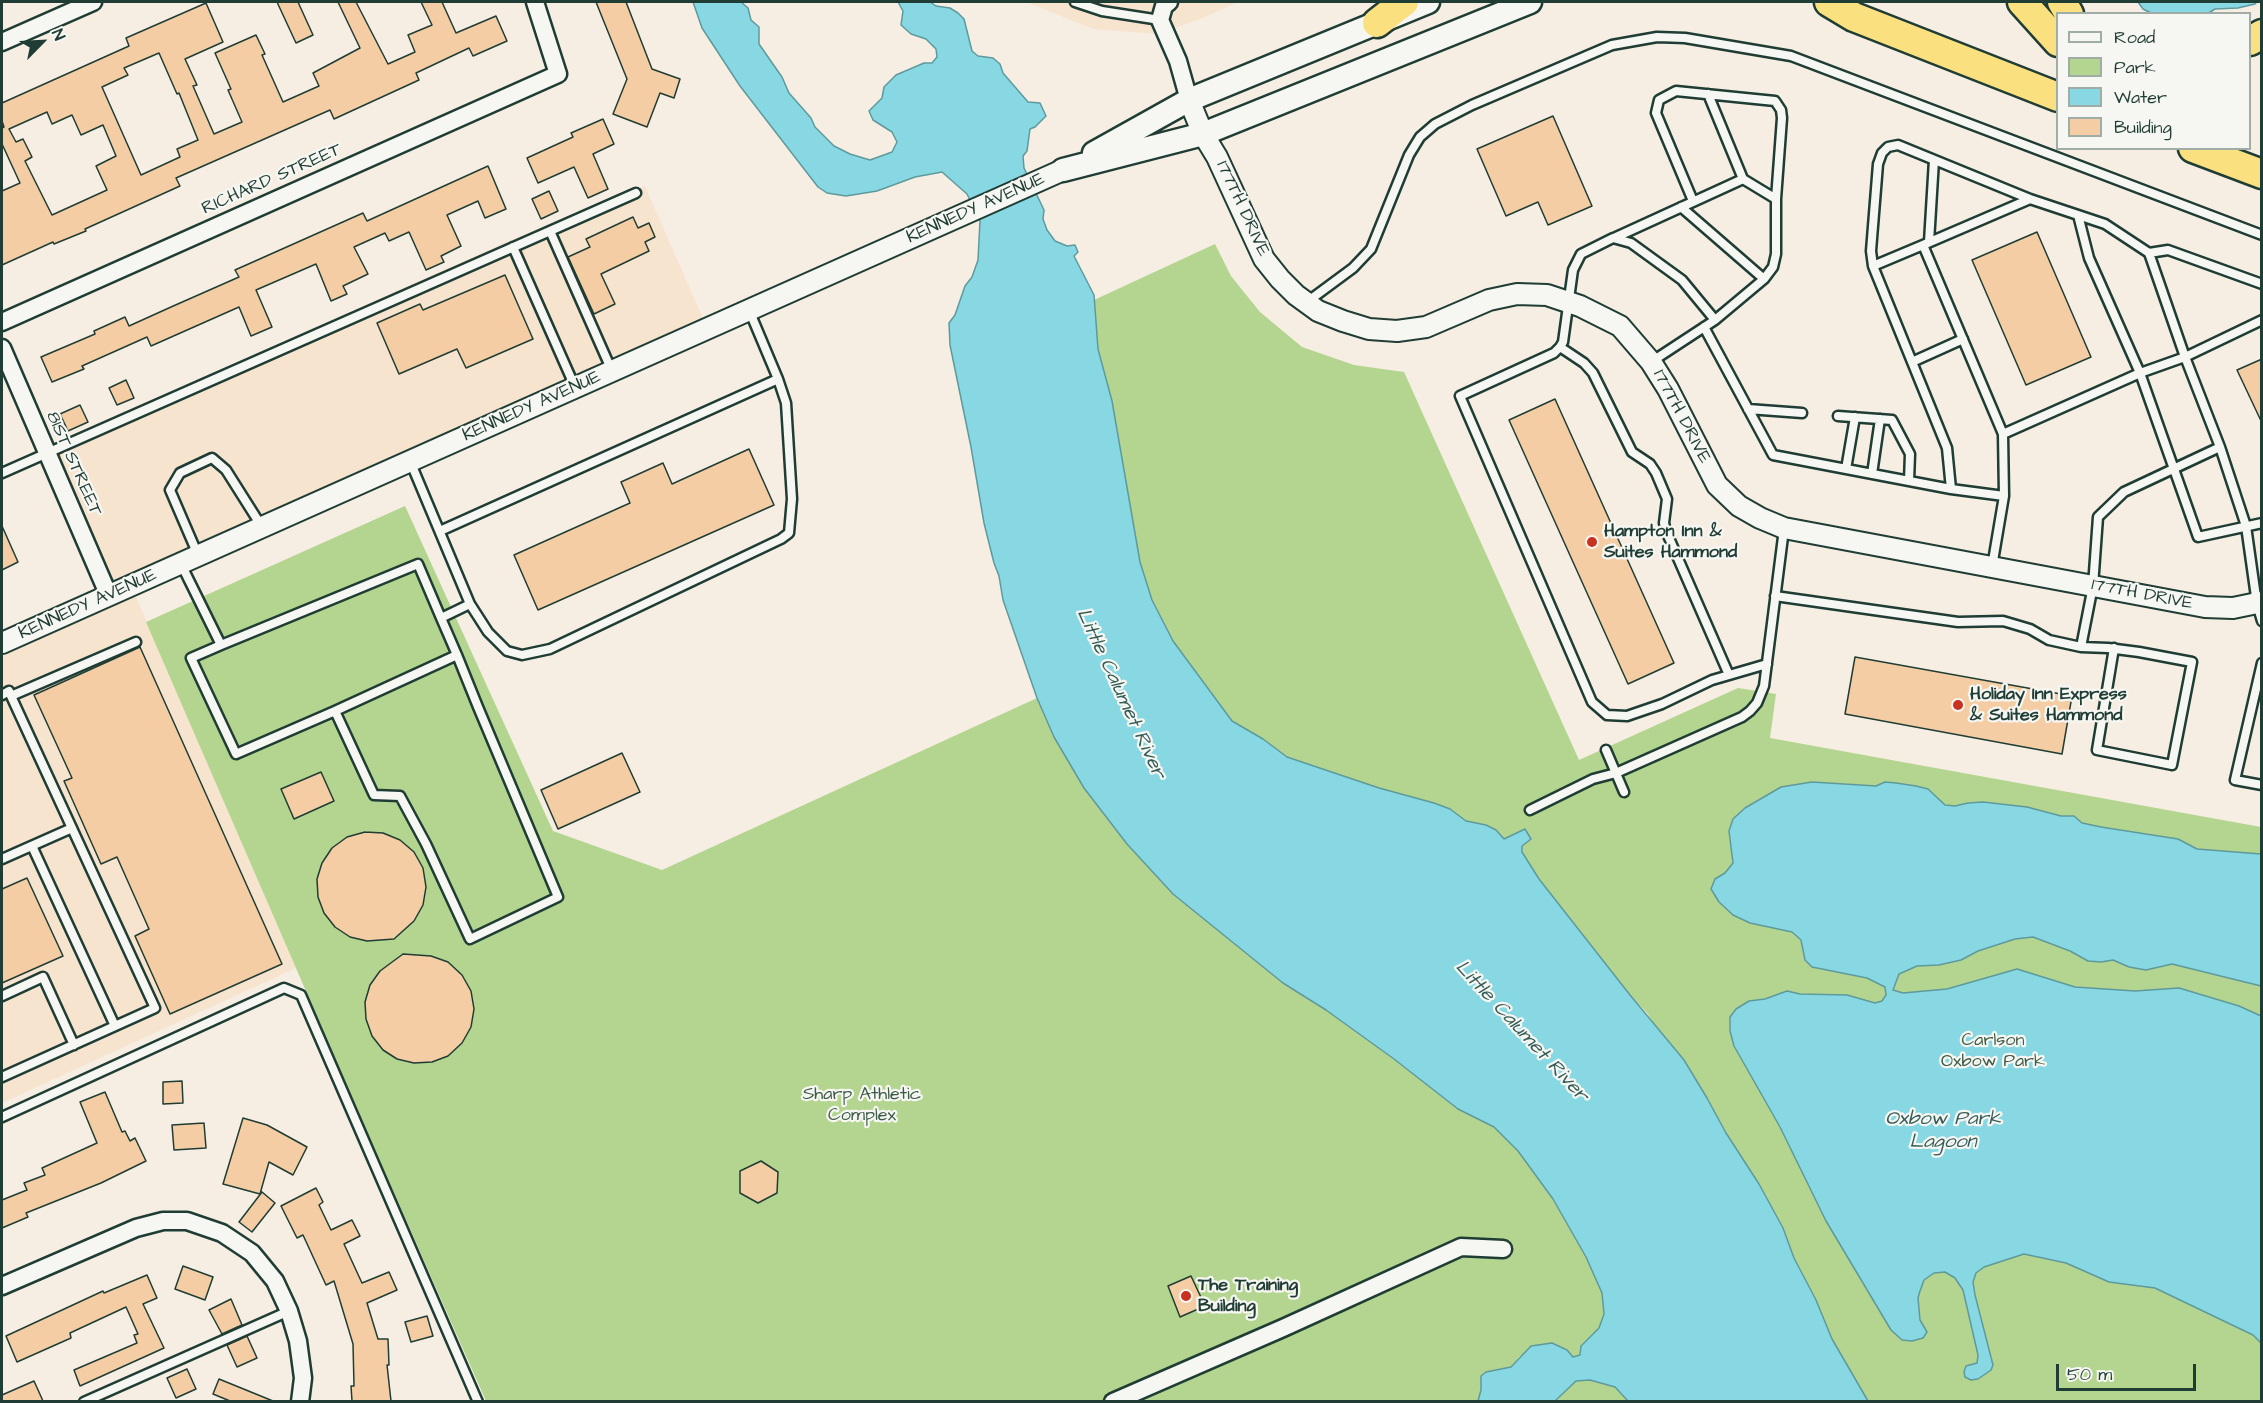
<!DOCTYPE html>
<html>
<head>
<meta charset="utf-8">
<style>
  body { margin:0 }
  #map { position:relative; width:2263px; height:1403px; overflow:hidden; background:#f6eee2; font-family:"Architects Daughter",sans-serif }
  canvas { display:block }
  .frame { position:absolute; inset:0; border:3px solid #1f3d34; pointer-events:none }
  .legend { position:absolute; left:2056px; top:12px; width:195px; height:138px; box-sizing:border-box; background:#f6f6f2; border:2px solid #a0aca6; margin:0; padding:8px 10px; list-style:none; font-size:18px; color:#1f3d34 }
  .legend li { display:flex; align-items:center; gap:12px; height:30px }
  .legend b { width:30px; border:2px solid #a0aca6 }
  .north { position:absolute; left:12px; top:12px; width:60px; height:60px; -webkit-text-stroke:4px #f6f6f2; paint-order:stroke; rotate:66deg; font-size:16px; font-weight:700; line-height:24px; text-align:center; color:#1f3d34 }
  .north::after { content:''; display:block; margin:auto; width:21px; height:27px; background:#1f3d34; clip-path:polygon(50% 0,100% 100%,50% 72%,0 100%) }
  .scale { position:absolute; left:2056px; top:1364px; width:140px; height:27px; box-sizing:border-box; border:3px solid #1f3d34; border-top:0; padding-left:8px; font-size:18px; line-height:21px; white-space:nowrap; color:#1f3d34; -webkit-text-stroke:4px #f6f6f2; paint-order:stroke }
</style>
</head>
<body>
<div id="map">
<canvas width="2263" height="1403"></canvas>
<div class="frame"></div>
<ul class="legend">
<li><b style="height:8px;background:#f6f6f2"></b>Road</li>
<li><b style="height:16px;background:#b3d58f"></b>Park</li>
<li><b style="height:16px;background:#88d8e3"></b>Water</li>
<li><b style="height:16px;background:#f5cda4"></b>Building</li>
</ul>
<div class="north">N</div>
<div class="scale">50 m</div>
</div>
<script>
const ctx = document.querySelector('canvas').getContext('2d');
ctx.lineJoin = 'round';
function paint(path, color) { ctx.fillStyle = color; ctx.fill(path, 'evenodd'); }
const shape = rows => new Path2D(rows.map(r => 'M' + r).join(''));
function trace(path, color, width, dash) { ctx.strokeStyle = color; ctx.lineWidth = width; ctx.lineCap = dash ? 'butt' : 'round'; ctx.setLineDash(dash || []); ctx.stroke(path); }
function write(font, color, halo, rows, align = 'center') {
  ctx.font = font + ' "Architects Daughter",sans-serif'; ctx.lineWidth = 4.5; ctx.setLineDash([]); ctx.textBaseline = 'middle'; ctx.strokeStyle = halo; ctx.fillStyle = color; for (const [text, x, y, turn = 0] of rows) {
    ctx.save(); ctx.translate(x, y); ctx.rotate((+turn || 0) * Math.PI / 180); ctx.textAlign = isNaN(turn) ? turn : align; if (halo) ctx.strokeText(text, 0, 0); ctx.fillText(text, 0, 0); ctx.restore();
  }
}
const built = shape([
  [1026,2,1238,2,1203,18,1158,34,1093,29],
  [645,186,705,323,112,589,50,448,504,243],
  [133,590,296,968,2,1103,2,649]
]);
const green = shape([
  [1215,244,1231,276,1260,312,1302,347,1354,365,1404,372,1579,760,1738,688,1776,694,1770,738,2261,827,2261,1401,1868,1401,1832,1339,1816,1300,1794,1258,1783,1228,1759,1184,1647,1013,1630,995,1539,879,1522,852,1522,846,1527,842,1510,836,1504,839,1466,821,1450,809,1434,803,1379,788,1287,757,1263,739,1232,722,1173,641,1152,600,1140,562,1112,401,1098,349,1094,300],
  [405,506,553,831,662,870,1037,698,1054,737,1084,788,1127,844,1173,894,1283,983,1326,1010,1394,1059,1458,1109,1494,1127,1518,1151,1553,1199,1586,1257,1602,1293,1604,1314,1599,1328,1581,1345,1580,1355,1573,1357,1562,1349,1520,1356,1511,1367,1486,1372,1481,1376,1481,1390,1478,1401,486,1401,364,1125,146,622],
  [1590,1380,1615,1387,1628,1401,1555,1402,1576,1381]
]);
const water = shape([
  [693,2,741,2,748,8,751,20,759,27,759,44,782,77,789,93,811,118,815,127,834,146,850,154,870,160,892,152,897,142,892,132,873,120,869,111,882,98,884,87,896,75,924,63,932,63,937,57,936,49,926,39,911,34,901,25,903,11,898,2,930,2,936,6,950,8,958,13,964,19,972,51,978,56,993,58,1000,64,1003,73,1028,102,1040,103,1046,116,1035,127,1030,129,1027,151,1023,156,1024,168,1044,210,1043,219,1047,230,1055,241,1067,246,1075,245,1078,252,1074,256,1094,295,1098,349,1112,401,1140,562,1152,600,1173,641,1232,721,1263,739,1287,757,1379,788,1434,803,1450,809,1466,821,1486,825,1496,830,1504,839,1525,829,1531,839,1522,846,1522,852,1539,879,1630,995,1684,1060,1707,1098,1726,1133,1759,1184,1783,1228,1794,1258,1816,1300,1832,1339,1868,1401,1628,1401,1615,1387,1590,1380,1576,1381,1555,1401,1478,1401,1481,1390,1481,1376,1486,1372,1511,1367,1531,1346,1552,1343,1567,1350,1573,1357,1580,1355,1581,1346,1599,1328,1604,1314,1602,1293,1586,1257,1553,1199,1518,1151,1494,1127,1458,1109,1394,1059,1326,1010,1283,983,1173,894,1127,844,1084,788,1054,737,1037,698,1003,600,999,576,994,563,984,523,971,447,950,345,949,323,955,315,965,286,972,277,978,260,980,221,967,194,942,172,915,177,877,191,846,196,827,193,818,187,740,86,702,28,693,2],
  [2138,2,2257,2,2255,4,2238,8,2215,9,2207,14,2151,13,2143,9,2138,2],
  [1812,782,1876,786,1885,782,1896,783,1916,786,1928,789,1945,805,1955,806,1968,803,1983,802,2027,807,2061,816,2074,816,2082,823,2101,827,2178,839,2197,849,2261,854,2261,986,2172,964,2146,970,2129,967,2113,960,2101,962,2088,961,2070,951,2033,937,2015,939,1978,951,1961,960,1939,965,1917,966,1899,974,1893,990,1903,993,1947,989,2017,969,2075,987,2135,991,2179,988,2239,1006,2261,1016,2261,1343,2253,1335,2155,1288,2109,1282,2066,1263,2024,1254,1984,1267,1976,1273,1973,1282,1975,1295,1993,1365,1991,1370,1978,1379,1971,1380,1965,1377,1964,1372,1966,1366,1977,1363,1978,1355,1963,1290,1955,1278,1945,1272,1934,1273,1924,1280,1920,1291,1918,1298,1920,1320,1927,1332,1923,1338,1912,1341,1902,1340,1891,1330,1826,1221,1780,1127,1734,1046,1730,1031,1730,1017,1736,1009,1749,1001,1765,999,1787,991,1800,994,1847,995,1875,1003,1882,1001,1886,995,1885,987,1867,978,1812,967,1805,960,1801,940,1792,932,1750,923,1733,915,1719,902,1711,889,1715,879,1725,873,1733,863,1729,831,1733,819,1745,808,1781,787,1812,782]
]);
const building = shape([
  [277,2,298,2,313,35,296,43,277,2],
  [338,2,356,2,388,64,415,52,408,35,432,25,421,2,442,2,456,33,496,16,507,41,473,56,469,48,416,73,419,80,334,119,330,110,176,178,180,186,85,229,86,231,54,244,53,242,2,265,2,191,20,183,2,144,2,128,4,127,2,121,2,103,129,46,126,38,206,3,223,42,185,59,197,85,193,86,214,134,242,122,228,90,231,89,215,53,256,35,265,54,262,55,283,102,319,86,313,73,360,48,338,2],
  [159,53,177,94,179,93,198,140,177,149,180,157,141,175,102,87,128,75,124,68,159,53],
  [47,112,52,124,72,115,81,135,103,125,116,156,96,166,107,190,52,215,25,161,32,157,23,139,16,142,9,129,47,112],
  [596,2,626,2,652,69,680,79,674,98,660,93,647,127,613,114,627,79,596,2],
  [1553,116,1592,206,1548,225,1538,202,1506,216,1477,149,1553,116],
  [603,119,614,144,593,154,608,189,588,198,574,167,538,183,527,158,573,137,571,133,603,119],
  [488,166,506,209,485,218,478,201,447,215,461,246,441,256,444,262,426,270,409,232,389,241,385,233,354,247,368,274,343,286,347,294,331,301,316,264,256,290,272,327,251,336,239,307,151,346,147,337,82,366,84,369,52,382,41,357,95,334,94,331,125,317,129,326,171,307,239,277,235,270,363,213,367,221,488,166],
  [549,191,558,211,541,219,532,199,549,191],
  [633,217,638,228,649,223,655,237,645,242,649,251,601,274,615,304,594,314,568,257,590,247,586,239,633,217],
  [2037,232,2091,357,2026,385,1972,260,2037,232],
  [505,275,533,339,466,368,457,349,399,374,377,323,420,304,423,310,505,275],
  [2262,359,2262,423,2237,370,2262,359],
  [126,380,134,398,117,405,109,388,126,380],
  [1555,399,1674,663,1628,684,1509,420,1555,399],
  [80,405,88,422,68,431,60,414,80,405],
  [749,449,774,505,538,610,514,555,630,503,621,482,663,463,672,484,749,449],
  [2,526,18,562,2,570,2,526],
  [140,647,282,964,170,1014,135,936,149,929,117,857,101,864,64,781,72,778,34,695,140,647],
  [1855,657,2072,696,2062,754,1845,714,1855,657],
  [622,753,640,792,558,829,541,790,622,753],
  [321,772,334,801,294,819,281,789,321,772],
  [365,832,383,833,400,840,414,852,423,868,426,887,423,905,414,921,394,939,367,941,350,937,335,927,324,913,318,897,317,879,322,863,332,848,347,837,365,832],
  [27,878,63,956,2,983,2,889,27,878],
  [403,954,431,956,448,962,462,975,471,991,474,1009,471,1027,462,1043,448,1056,432,1062,414,1063,397,1059,383,1050,372,1036,366,1019,365,1002,370,985,380,971,403,954],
  [182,1081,183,1103,163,1104,163,1082,182,1081],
  [105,1092,122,1132,125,1131,130,1141,135,1138,146,1161,101,1183,26,1213,28,1217,2,1228,2,1200,27,1190,24,1183,45,1175,42,1168,97,1143,80,1102,105,1092],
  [243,1118,267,1125,307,1147,293,1175,269,1162,260,1194,223,1184,243,1118],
  [204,1123,206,1148,174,1150,172,1125,204,1123],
  [761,1161,778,1172,777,1193,758,1203,740,1193,740,1171,761,1161],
  [316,1188,323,1202,319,1205,331,1230,352,1220,360,1236,344,1244,362,1283,389,1272,397,1290,367,1303,378,1339,388,1339,389,1365,387,1365,391,1401,352,1401,351,1386,354,1386,353,1344,334,1281,326,1285,303,1235,297,1238,281,1206,316,1188],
  [262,1192,275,1203,252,1232,239,1222,262,1192],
  [183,1266,213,1277,205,1300,175,1289,183,1266],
  [147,1275,157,1298,143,1304,164,1348,80,1386,74,1370,137,1343,134,1335,138,1334,126,1307,70,1333,71,1338,17,1362,6,1336,103,1291,104,1293,147,1275],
  [1191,1276,1205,1306,1180,1317,1168,1286,1191,1276],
  [231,1299,242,1325,222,1334,209,1310,231,1299],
  [427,1316,433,1336,411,1342,405,1322,427,1316],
  [247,1336,257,1358,237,1367,227,1345,247,1336],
  [187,1369,196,1389,176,1398,167,1378,187,1369],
  [219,1379,273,1401,230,1401,213,1394,219,1379],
  [34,1381,43,1401,2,1401,2,1395,34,1381]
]);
const service = shape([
  [1075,2,1102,11,1160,20],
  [1708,94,1743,179],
  [1693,201,1656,113,1659,100,1676,91,1775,101,1781,110,1782,118,1776,199],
  [1681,207,1764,279],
  [2078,215,2089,258,2140,373,2198,537,2262,523],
  [550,231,612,371],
  [1614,238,1743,179,1776,199,1776,254,1773,267,1764,279,1715,320],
  [1929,242,1934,160],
  [513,247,575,387],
  [1873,266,1923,245],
  [1307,302,1353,268,1371,249,1409,155,1420,137,1435,124,1472,105,1612,45,1657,37,1685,38,1791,56,2262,235],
  [1704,327,1773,455,1951,489],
  [1560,347,1584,363,1593,373,1632,452,1650,464,1656,473,1667,499,1664,523,1666,531,1729,675],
  [1651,362,1715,320,1682,280,1631,243,1613,238,1581,254,1573,270,1563,342,1560,347,1554,353,1460,396,1592,702,1607,715,1627,716,1662,704,1712,680,1767,664],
  [1912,362,1963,339],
  [1748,409,1802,413],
  [1838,416,1892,420,1910,454,1909,481],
  [2003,434,2140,373,2185,357,2149,253,2168,250,2262,284],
  [2220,447,2246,526,2257,604,2262,621],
  [410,461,470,604,441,618],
  [1846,469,1855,417],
  [2,473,636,193],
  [1872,474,1880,419],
  [2004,496,1951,489,1947,448,1873,266,1871,251,1878,164,1882,153,1888,147,1898,145,2030,199],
  [440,531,778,379,749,310],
  [198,555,170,490,180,473,212,458,226,470,262,527],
  [181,564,221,645,191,658,236,754,335,711],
  [1992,567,2004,496,2003,434,1923,245,2030,199,2105,224,2149,253],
  [1775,596,1958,622,2003,621,2030,629,2049,640,2081,647,2093,586,2098,517,2124,492,2220,447,2185,357,2262,320],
  [470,604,488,632,507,651,522,655,550,649,781,539,789,533,792,499,786,403,778,379],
  [221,645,418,564,441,618,457,655,478,707,558,897,470,939,426,844,400,796,374,795,335,711,457,655],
  [2081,647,2108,648,2139,652,2192,662,2172,765,2097,750,2114,648],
  [2262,663,2235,780,2262,785],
  [2,695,9,691,11,696,155,1008,2,1077],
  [11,696,136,642],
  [1606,750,1624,792],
  [1530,810,1593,779,1616,773,1742,717,1750,711,1757,703,1764,686,1784,529],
  [32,846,115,1026],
  [2,859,72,828],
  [2,996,43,977,74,1045],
  [2,1117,284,988,301,995,478,1402],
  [84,1402,289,1311]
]);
const minor = shape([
  [1169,2,1164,6,1160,20,1178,61,1189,100],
  [2,42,93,2],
  [2,322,558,74,535,2],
  [2,348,109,596],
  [2,1286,136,1228,163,1221,187,1221,222,1233,252,1253,275,1281,289,1311,298,1341,303,1378,300,1402],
  [1113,1402,1283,1328,1461,1247,1503,1249]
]);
const tertiary = shape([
  [1189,100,1203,134,1217,157,1264,259,1280,279,1296,295,1318,311,1343,321,1369,329,1397,331,1426,327,1489,300,1517,294,1547,295,1580,306,1620,326,1651,362,1668,389,1717,485,1739,506,1760,518,1784,528,2205,607,2233,608,2262,602],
  [2,643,1063,170]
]);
const secondary = shape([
  [1094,153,1189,100,1428,2],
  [1063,170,1203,134,1530,2]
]);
const motorway = shape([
  [1829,2,1854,17,2058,97],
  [2022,2,2058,42],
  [2062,2,2069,14],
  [1377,23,1404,2],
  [2250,41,2262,34],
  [2193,148,2262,174]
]);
const markers = [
  [1592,542,6,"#c8321e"],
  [1958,705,6,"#c8321e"],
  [1186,1296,6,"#c8321e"]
];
const streetNames = [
  ["RICHARD STREET",272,180,-24],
  ["KENNEDY AVENUE",976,209,-24],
  ["177TH DRIVE",1242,209,65],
  ["KENNEDY AVENUE",532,407,-24],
  ["177TH DRIVE",1681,417,62],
  ["81ST STREET",73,464,66],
  ["177TH DRIVE",2142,595,11],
  ["KENNEDY AVENUE",88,605,-24]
];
const poiNames = [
  ["Hampton Inn &",1604,532],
  ["Suites Hammond",1604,553],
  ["Holiday Inn Express",1970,695],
  ["& Suites Hammond",1970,716],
  ["The Training",1198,1286],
  ["Building",1198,1307]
];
const parkNames = [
  ["Carlson",1993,1041],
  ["Oxbow Park",1993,1062],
  ["Sharp Athletic",862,1095],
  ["Complex",862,1116]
];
const waterNames = [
  ["Little Calumet River",1120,694,65],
  ["Little Calumet River",1521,1032,47],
  ["Oxbow Park",1943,1120],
  ["Lagoon",1943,1143]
];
paint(built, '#f6e4cf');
paint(green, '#b3d58f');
paint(water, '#88d8e3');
trace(water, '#5e9a9d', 1.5);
paint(building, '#f5cda4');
trace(building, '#1f3d34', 1.5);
trace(service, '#1f3d34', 13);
trace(minor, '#1f3d34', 21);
trace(tertiary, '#1f3d34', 24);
trace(secondary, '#1f3d34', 27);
trace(motorway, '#1f3d34', 33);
trace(service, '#f6f6f2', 8);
trace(minor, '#f6f6f2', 16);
trace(tertiary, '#f6f6f2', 20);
trace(secondary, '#f6f6f2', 22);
trace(motorway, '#fbe080', 28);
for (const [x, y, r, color] of markers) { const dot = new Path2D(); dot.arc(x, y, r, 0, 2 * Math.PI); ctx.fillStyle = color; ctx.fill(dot); trace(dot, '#f6f6f2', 2); }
write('18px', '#1f3d34', '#f6f6f2', streetNames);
write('bold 18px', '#1f3d34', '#f6f6f2', poiNames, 'left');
write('18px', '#3d5b46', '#f6f6f2', parkNames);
write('italic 20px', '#345c57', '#f6f6f2', waterNames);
</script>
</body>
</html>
